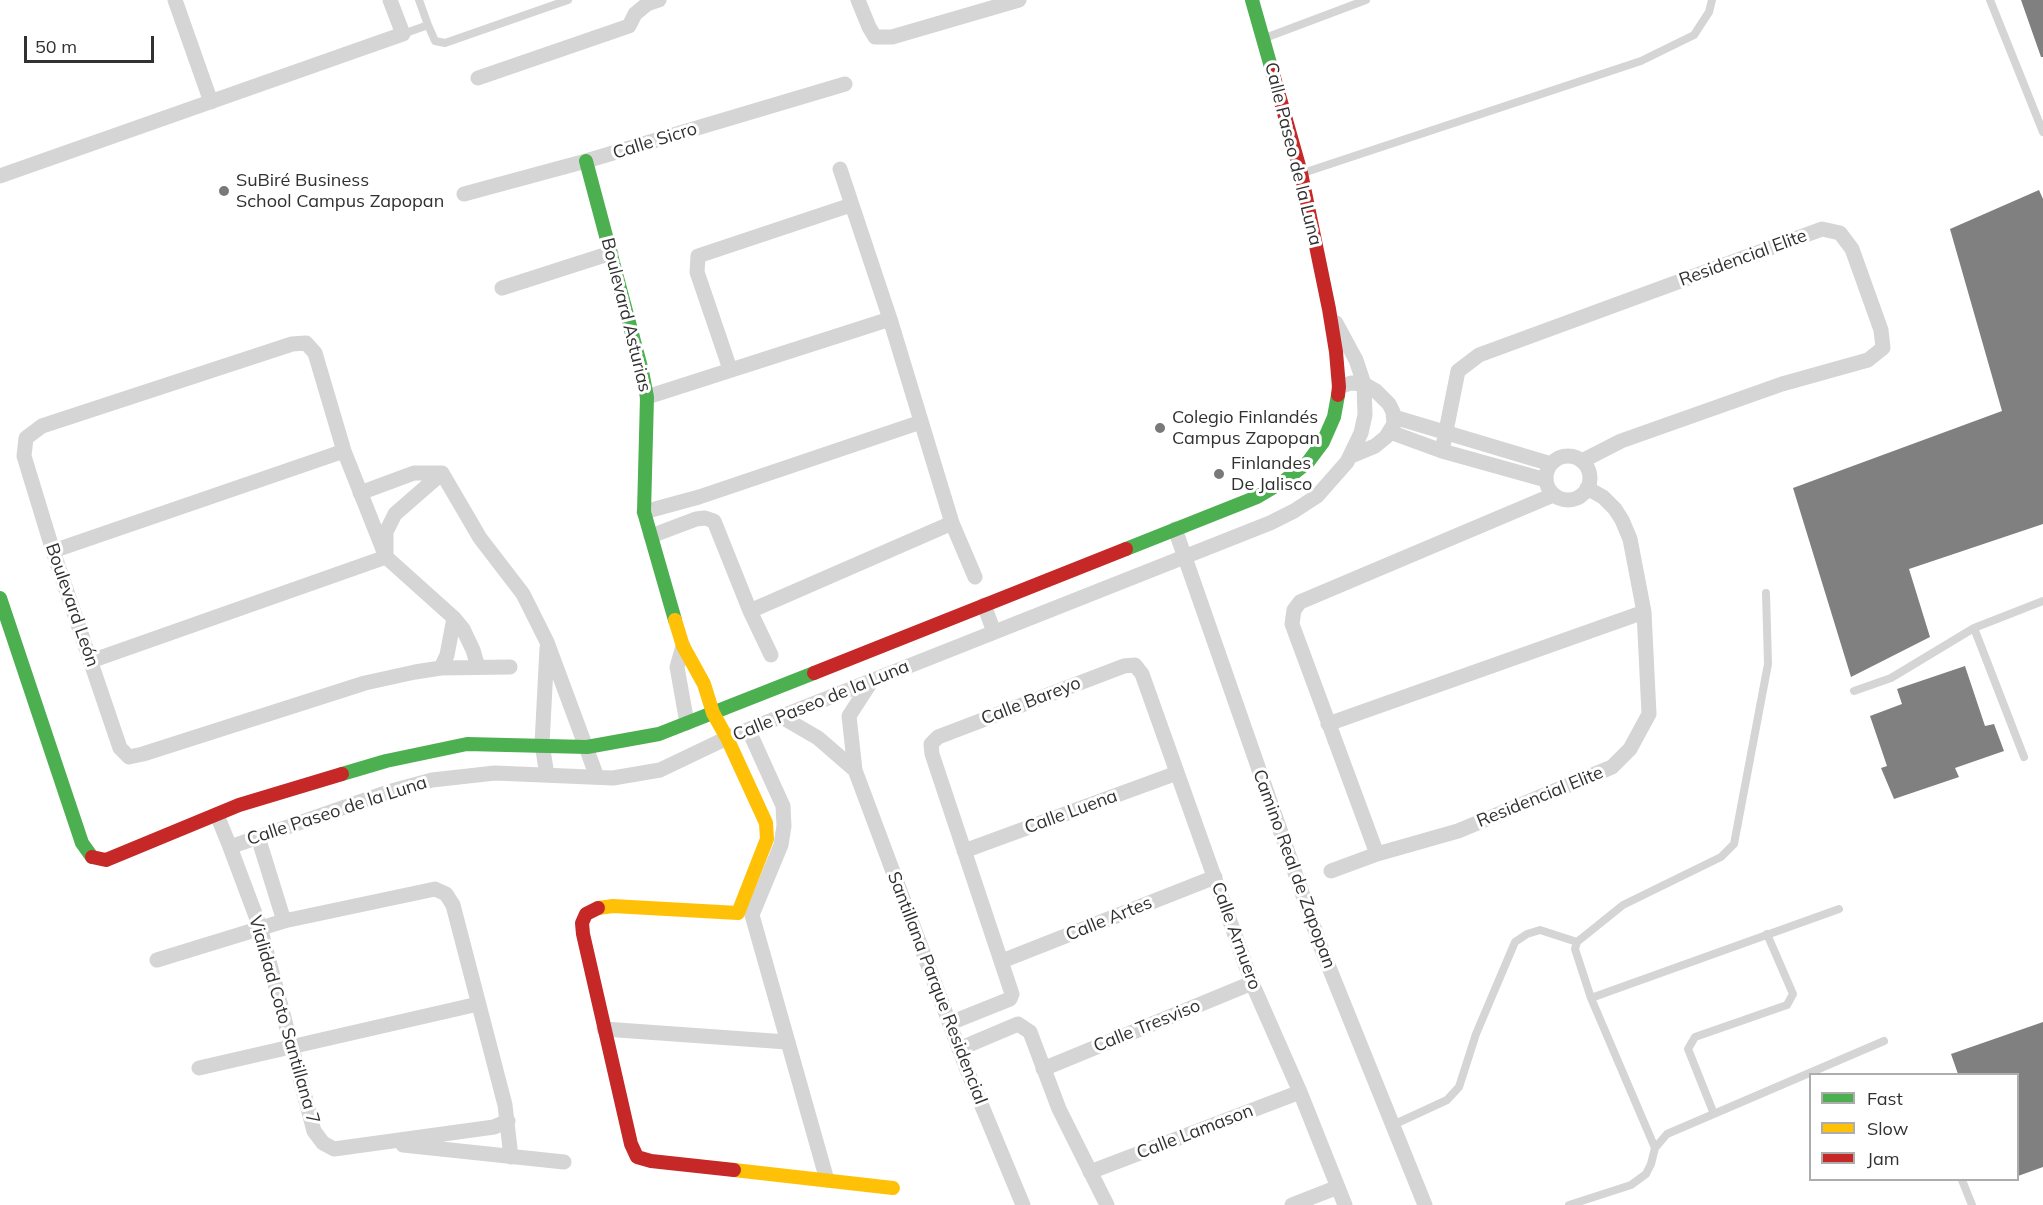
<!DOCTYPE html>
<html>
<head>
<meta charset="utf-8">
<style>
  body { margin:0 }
  #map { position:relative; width:2043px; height:1205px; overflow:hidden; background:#fff; font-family:Mulish,sans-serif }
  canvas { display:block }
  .legend { position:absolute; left:1809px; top:1073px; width:210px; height:108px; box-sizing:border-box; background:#fff; border:2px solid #adadad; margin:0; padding:8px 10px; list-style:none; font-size:18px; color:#313131 }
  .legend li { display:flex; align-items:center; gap:12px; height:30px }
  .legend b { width:30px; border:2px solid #adadad }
  .scale { position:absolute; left:24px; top:36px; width:130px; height:27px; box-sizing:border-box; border:3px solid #313131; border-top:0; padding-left:8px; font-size:18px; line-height:21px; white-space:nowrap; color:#313131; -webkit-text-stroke:4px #fff; paint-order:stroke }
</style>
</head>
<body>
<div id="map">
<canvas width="2043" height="1205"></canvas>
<ul class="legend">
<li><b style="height:8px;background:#4caf50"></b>Fast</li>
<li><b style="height:8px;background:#ffc107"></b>Slow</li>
<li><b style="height:8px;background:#c62828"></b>Jam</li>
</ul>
<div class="scale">50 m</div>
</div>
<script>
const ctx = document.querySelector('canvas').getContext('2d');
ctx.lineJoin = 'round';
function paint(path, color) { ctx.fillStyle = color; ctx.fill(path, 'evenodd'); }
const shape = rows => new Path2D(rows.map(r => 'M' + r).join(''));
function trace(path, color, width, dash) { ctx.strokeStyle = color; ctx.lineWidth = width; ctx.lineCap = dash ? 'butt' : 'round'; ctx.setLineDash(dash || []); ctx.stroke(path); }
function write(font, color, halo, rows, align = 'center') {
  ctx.font = font + ' Mulish,sans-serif'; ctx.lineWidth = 6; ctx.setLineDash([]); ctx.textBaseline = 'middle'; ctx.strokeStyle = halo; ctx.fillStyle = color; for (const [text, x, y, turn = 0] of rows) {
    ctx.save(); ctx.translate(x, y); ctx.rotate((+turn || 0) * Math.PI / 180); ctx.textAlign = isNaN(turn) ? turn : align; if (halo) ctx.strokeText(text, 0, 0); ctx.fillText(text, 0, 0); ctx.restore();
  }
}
const building = shape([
  [2021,0,2043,0,2043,57,2041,57],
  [2039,190,2043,199,2043,524,1909,569,1930,637,1851,677,1793,488,2002,411,1950,229],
  [1965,666,1985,726,1994,724,2004,751,1955,768,1959,777,1894,799,1881,768,1887,766,1870,716,1902,704,1897,689],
  [2043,1022,2043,1167,2018,1176,2018,1074,1958,1074,1951,1054]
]);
const lane = shape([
  [419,0,428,25],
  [1990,0,2043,132],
  [403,34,428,25,435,41,445,43,568,0],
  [1265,38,1366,0],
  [1303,173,1641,61,1694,35,1709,12,1712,0],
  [1974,628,2024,757],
  [1854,691,1891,678,1974,628,2043,601],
  [1591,998,1575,949,1577,942,1623,905,1721,857,1734,844,1768,664,1766,593],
  [1714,1114,1688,1049,1695,1037,1787,1005,1793,994,1767,934],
  [1393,1125,1447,1100,1459,1087,1476,1034,1515,942,1527,934,1540,930,1577,942],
  [1655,1148,1591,998,1839,909],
  [1962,1180,1972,1205],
  [1569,1205,1631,1185,1646,1174,1651,1164,1655,1148,1667,1134,1884,1041]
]);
const street = shape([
  [175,0,211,102],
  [858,0,869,27,875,37,892,37,1019,0],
  [478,78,629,26,635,14,647,4,659,0],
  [840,169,890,319,952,523,975,577],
  [0,176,403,34,390,0],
  [464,194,586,161,845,84],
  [502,288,611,253],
  [730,369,697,272,698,256,851,205],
  [1339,387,1351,383,1364,384,1376,391,1389,404,1393,412,1394,424,1386,437,1375,446,1351,456],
  [647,397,890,319],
  [1394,417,1551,464],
  [1390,432,1442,451,1546,480],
  [1442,451,1458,371,1479,355,1822,229,1840,233,1852,249,1881,330,1883,348,1868,360,1782,384,1621,441,1582,461],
  '1546 478a22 22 0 1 1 44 0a22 22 0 1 1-44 0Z',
  [442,473,480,538,523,594,547,642,597,777],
  [360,493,414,473,442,473],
  [644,512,699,497,921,422],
  [1175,529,1322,950,1425,1205],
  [651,536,696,519,705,518,714,521,750,611,771,655],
  [53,551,344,451],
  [984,605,994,632],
  [750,611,952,523],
  [454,618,463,629,473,650,478,667],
  [683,646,677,667,687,723],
  [91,661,386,557,386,532,395,514,442,473],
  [441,668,447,655,454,618,386,557,344,451,315,353,306,343,292,344,42,426,26,438,24,456,53,551,120,748,129,757,143,754,365,683,415,672,441,668,510,667],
  [871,682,849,716,855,770,967,1070,1023,1205],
  [782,717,818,738,855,770],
  [1328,724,1644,612],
  [749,731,783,806,784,826,781,845,752,915,827,1180],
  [547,775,542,744,547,648],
  [217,815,230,847,388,792,432,780,495,773,613,778,660,770,727,738,1270,523,1294,511,1317,496,1347,462,1361,433,1365,415,1364,384,1356,360,1336,323],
  [258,837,284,921],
  [230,847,260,927,314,1131,323,1143,334,1149,494,1127,508,1121],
  [964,851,1177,773],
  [1377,854,1292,624,1294,610,1300,602,1553,495],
  [1331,871,1377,854,1458,831,1612,767,1630,749,1649,714,1644,612,1630,539,1622,520,1615,509,1603,497,1587,488],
  [157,960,284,921,435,889,446,894,453,905,505,1105,511,1157],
  [1002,961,1215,877],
  [950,1023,1010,999,1012,994,932,754,931,744,938,737,1124,666,1135,665,1142,674,1252,983,1300,1092,1345,1205],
  [604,1029,787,1042],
  [959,1049,1018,1024,1030,1032,1059,1109,1107,1205],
  [199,1068,478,1004],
  [1043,1069,1252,983],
  [403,1145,564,1162],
  [1090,1172,1300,1092],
  [1292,1205,1338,1187]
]);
const fast = shape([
  [1252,0,1273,74],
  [586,161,642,371,647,397,644,512,675,620],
  [1126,549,1257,497,1284,481,1308,462,1323,442,1334,417,1338,395],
  [0,598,82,843,92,857],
  [342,774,386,761,467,744,587,747,659,734,814,673]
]);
const slow = shape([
  [598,908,613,906,738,913,767,839,766,823,727,738,713,713,704,684,683,646,675,620],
  [734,1170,893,1188]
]);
const jam = shape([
  [1273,74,1301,173,1329,309,1336,352,1339,387,1338,395],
  [814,673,1126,549],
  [92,857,106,860,239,805,342,774],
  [598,908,586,914,582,923,583,934,631,1144,637,1157,651,1161,734,1170]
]);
const markers = [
  [224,191,6,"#797979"],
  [1160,428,6,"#797979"],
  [1219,474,6,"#797979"]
];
const streetNames = [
  ["Calle Sicro",655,141,-17],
  ["Calle Paseo de la Luna",1293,154,76],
  ["Residencial Elite",1743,258,-20],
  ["Boulevard Asturias",626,315,76],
  ["Boulevard León",72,605,71],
  ["Calle Paseo de la Luna",821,701,-22],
  ["Calle Bareyo",1031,701,-21],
  ["Residencial Elite",1540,797,-22],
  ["Calle Paseo de la Luna",337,811,-18],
  ["Calle Luena",1071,812,-20],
  ["Camino Real de Zapopan",1294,869,70],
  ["Calle Artes",1109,919,-22],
  ["Calle Arnuero",1236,936,70],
  ["Santillana Parque Residencial",937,988,69],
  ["Vialidad Coto Santillana 7",284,1020,74],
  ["Calle Tresviso",1147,1026,-22],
  ["Calle Lamason",1195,1132,-21]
];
const poiNames = [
  ["SuBiré Business",236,181],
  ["School Campus Zapopan",236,202],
  ["Colegio Finlandés",1172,418],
  ["Campus Zapopan",1172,439],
  ["Finlandes",1231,464],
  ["De Jalisco",1231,485]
];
paint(building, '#808080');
trace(lane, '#d5d5d5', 8);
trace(street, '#d5d5d5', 15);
trace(fast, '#4caf50', 14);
trace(slow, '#ffc107', 14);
trace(jam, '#c62828', 14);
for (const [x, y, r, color] of markers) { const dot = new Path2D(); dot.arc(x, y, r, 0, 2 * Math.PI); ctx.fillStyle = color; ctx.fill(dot); trace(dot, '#fff', 2); }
write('18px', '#313131', '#fff', streetNames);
write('18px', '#313131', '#fff', poiNames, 'left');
</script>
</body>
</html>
